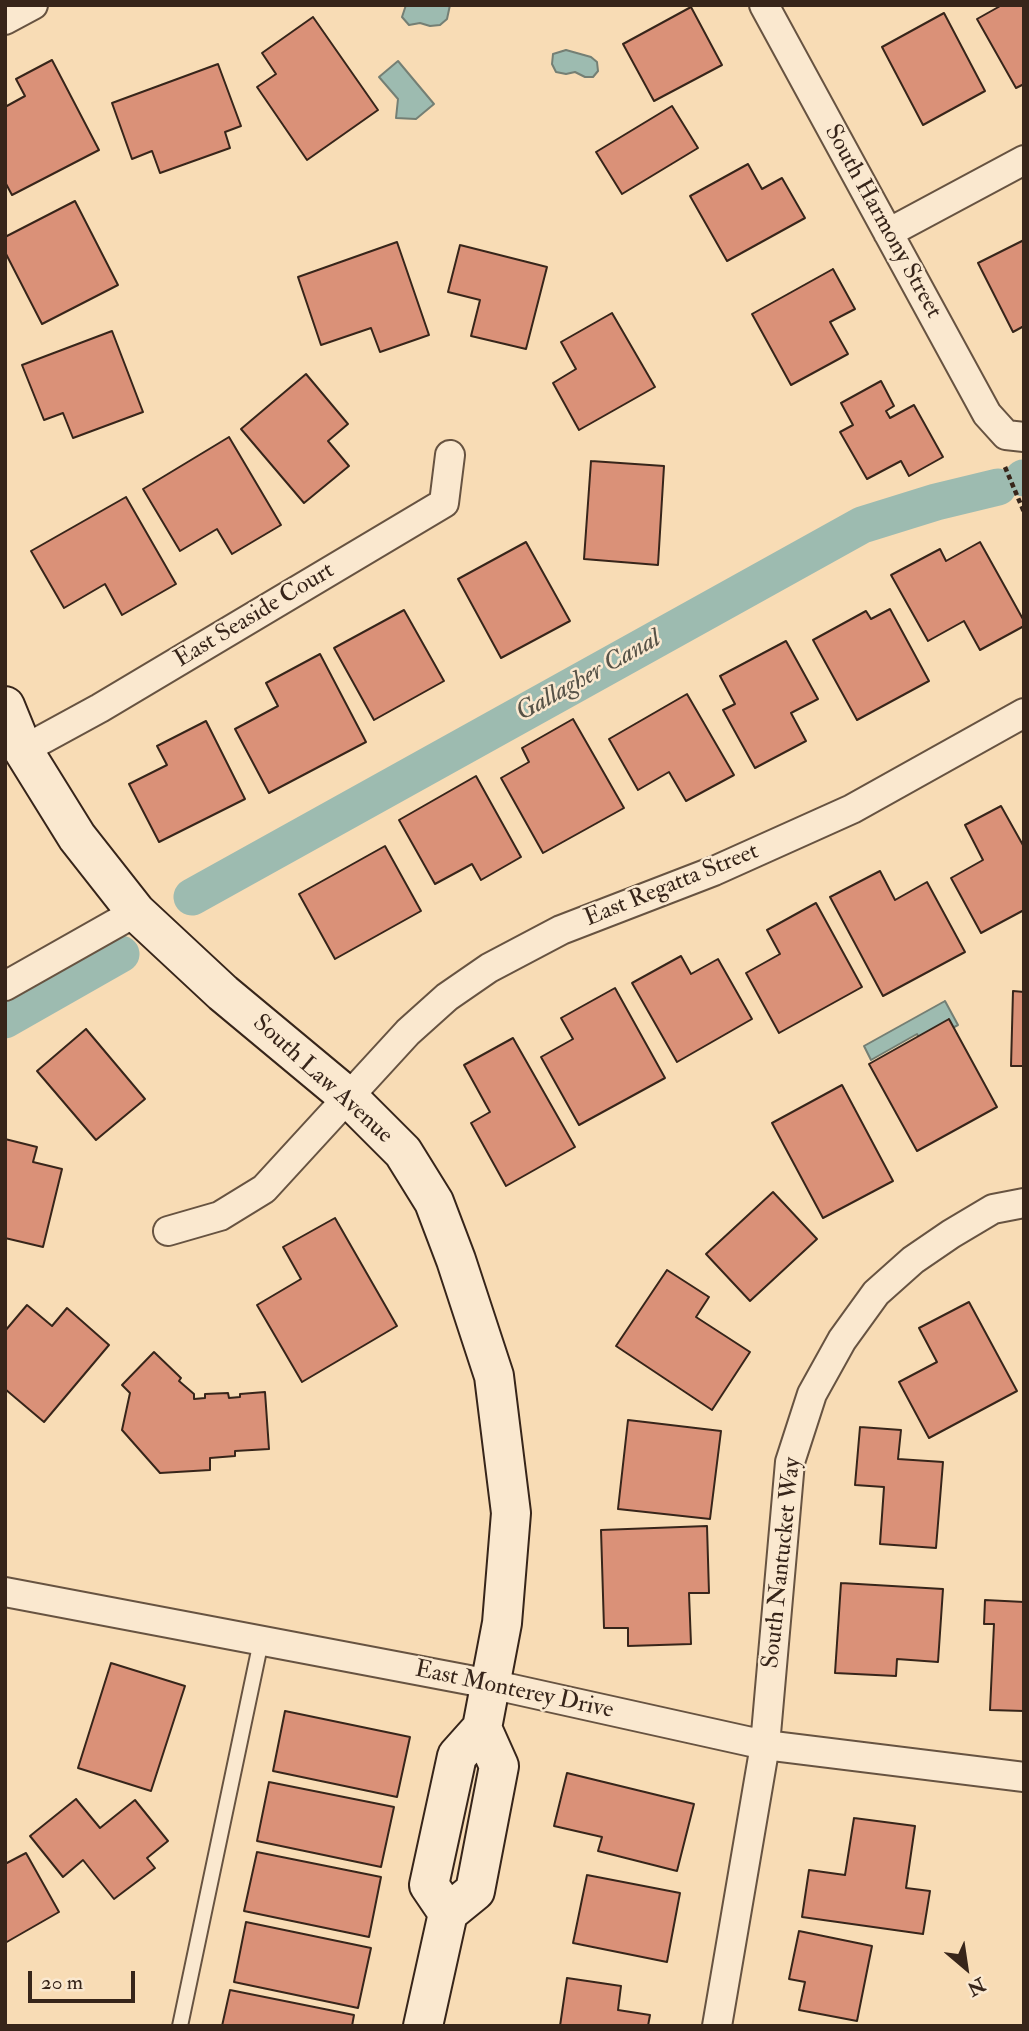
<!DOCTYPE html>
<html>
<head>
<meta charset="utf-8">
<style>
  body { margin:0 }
  #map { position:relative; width:1029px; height:2031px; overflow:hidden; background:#f8dcb5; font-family:"IM FELL Double Pica",serif }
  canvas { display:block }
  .frame { position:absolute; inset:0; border:7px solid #37251a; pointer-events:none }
  .north { position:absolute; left:931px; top:1933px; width:70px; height:70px; -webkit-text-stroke:5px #fae8cf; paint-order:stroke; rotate:151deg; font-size:19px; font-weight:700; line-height:28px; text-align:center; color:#37251a }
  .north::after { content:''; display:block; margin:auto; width:24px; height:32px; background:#37251a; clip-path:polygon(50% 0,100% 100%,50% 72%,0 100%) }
  .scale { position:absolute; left:28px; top:1971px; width:107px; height:32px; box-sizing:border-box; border:4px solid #37251a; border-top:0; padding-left:9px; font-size:21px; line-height:24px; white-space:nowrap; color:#37251a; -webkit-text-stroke:5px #fae8cf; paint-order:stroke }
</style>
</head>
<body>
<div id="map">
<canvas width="1029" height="2031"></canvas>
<div class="frame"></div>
<div class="north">N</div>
<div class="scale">20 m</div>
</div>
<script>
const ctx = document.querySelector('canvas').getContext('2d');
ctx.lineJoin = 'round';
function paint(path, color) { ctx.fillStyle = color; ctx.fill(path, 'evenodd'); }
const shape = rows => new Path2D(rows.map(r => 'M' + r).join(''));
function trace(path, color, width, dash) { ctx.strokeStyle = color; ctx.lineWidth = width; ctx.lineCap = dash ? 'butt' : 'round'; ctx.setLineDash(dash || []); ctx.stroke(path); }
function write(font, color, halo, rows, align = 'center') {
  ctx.font = font + ' "IM FELL Double Pica",serif'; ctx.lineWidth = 5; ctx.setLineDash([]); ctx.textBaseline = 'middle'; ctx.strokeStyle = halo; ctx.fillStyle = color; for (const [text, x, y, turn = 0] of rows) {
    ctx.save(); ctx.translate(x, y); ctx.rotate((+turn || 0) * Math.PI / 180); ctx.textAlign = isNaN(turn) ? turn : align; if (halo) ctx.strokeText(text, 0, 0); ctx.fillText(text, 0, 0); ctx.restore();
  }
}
const water = shape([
  [406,5,450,5,447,19,440,25,430,26,420,23,409,25,402,17,406,5],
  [566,50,591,57,597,62,598,71,593,77,585,77,575,72,566,74,556,72,552,64,553,54,566,50],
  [398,61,434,104,416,119,396,118,398,99,379,77,398,61],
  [945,1001,958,1025,923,1044,917,1034,871,1060,864,1046,945,1001]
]);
const canal = shape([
  [1023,478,1024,478],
  [192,897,862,525,936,502,998,487],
  [5,1020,121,954]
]);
const building = shape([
  [1002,5,1024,5,1024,84,1016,88,977,19,1002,5],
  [691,7,722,65,654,101,623,44,691,7],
  [944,13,985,91,923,125,882,47,944,13],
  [313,17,378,110,307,160,257,87,276,74,262,53,313,17],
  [52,60,99,150,12,195,5,182,5,107,25,96,16,79,52,60],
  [218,64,241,126,225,132,230,148,160,173,152,151,132,159,112,103,218,64],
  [672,106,698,148,622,194,596,152,672,106],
  [748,164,762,189,782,178,805,218,727,261,690,196,748,164],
  [75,201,118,285,42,324,5,252,5,237,75,201],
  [1024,240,1024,326,1013,332,978,263,1024,240],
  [397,242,429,335,380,352,371,328,321,345,298,277,397,242],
  [460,245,547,267,526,349,471,336,480,300,448,292,460,245],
  [833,269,855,309,830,322,848,354,791,385,752,314,833,269],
  [612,313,655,387,579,430,553,383,576,369,561,342,612,313],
  [112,331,143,412,73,438,63,413,44,420,22,365,112,331],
  [306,374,348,424,328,441,349,466,304,503,241,429,306,374],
  [881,381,894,406,886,411,890,418,914,405,943,457,909,476,901,461,867,479,840,432,853,425,841,403,881,381],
  [229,437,281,525,232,554,217,529,180,551,143,489,229,437],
  [591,461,664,466,658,565,584,559,591,461],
  [126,497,176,584,122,615,105,584,64,608,31,551,126,497],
  [526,542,570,621,501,658,458,579,526,542],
  [980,542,1024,621,1024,626,980,650,964,621,928,641,891,575,940,549,946,561,980,542],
  [890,609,929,681,857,720,813,640,866,611,871,619,890,609],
  [404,610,444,681,374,720,334,648,404,610],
  [786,641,818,699,791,713,806,741,755,768,723,710,735,704,720,676,786,641],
  [320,654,366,742,269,793,235,729,278,706,266,683,320,654],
  [687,694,734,775,686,801,669,772,638,790,609,739,687,694],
  [573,719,624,808,543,853,501,778,529,762,522,748,573,719],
  [206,721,245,799,159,842,129,784,167,765,157,746,206,721],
  [476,776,521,857,481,880,472,864,435,884,399,820,476,776],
  [1001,806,1024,847,1024,910,981,933,951,878,983,860,965,825,1001,806],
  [385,846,421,911,335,959,299,894,385,846],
  [880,871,895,900,927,882,965,952,883,996,830,897,880,871],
  [816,903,862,987,779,1033,746,973,780,954,767,930,816,903],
  [681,956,691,974,718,959,752,1019,677,1062,632,983,681,956],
  [615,988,665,1078,579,1125,541,1057,573,1039,561,1018,615,988],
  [1013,991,1024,992,1024,1066,1011,1066,1013,991],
  [949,1019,997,1107,917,1151,869,1064,949,1019],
  [86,1029,145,1099,96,1140,37,1071,86,1029],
  [513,1038,575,1147,506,1186,471,1123,490,1112,464,1065,513,1038],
  [842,1085,893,1181,823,1218,772,1123,842,1085],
  [5,1139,37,1147,33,1162,62,1169,43,1247,5,1238,5,1139],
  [773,1192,817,1239,750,1301,706,1254,773,1192],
  [335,1218,397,1326,302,1382,257,1305,301,1279,283,1247,335,1218],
  [667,1270,709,1297,696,1317,750,1352,712,1410,616,1346,667,1270],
  [969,1302,1017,1391,929,1438,899,1382,937,1362,919,1328,969,1302],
  [27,1305,52,1326,67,1308,109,1345,44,1422,5,1389,5,1331,27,1305],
  [154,1352,181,1378,179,1381,194,1394,194,1399,205,1398,205,1394,228,1393,229,1398,240,1397,240,1394,265,1392,269,1449,235,1451,235,1456,210,1458,210,1470,160,1473,122,1430,130,1393,122,1385,154,1352],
  [628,1420,721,1431,710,1519,618,1509,628,1420],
  [860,1427,901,1430,898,1459,943,1462,936,1548,880,1544,884,1487,855,1485,860,1427],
  [707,1526,709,1593,689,1593,691,1644,628,1646,628,1628,604,1628,601,1530,707,1526],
  [841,1583,943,1589,938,1662,897,1659,896,1676,835,1673,841,1583],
  [985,1600,1024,1602,1024,1711,990,1710,994,1624,984,1624,985,1600],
  [111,1663,185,1686,151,1791,78,1768,111,1663],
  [285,1711,410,1737,397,1797,273,1771,285,1711],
  [567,1773,694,1804,677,1871,598,1851,602,1837,554,1826,567,1773],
  [269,1782,394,1807,381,1867,257,1841,269,1782],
  [76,1799,100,1828,135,1800,168,1841,147,1858,155,1868,114,1899,83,1860,63,1877,30,1836,76,1799],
  [854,1818,915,1826,906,1888,930,1891,923,1934,802,1917,809,1870,845,1875,854,1818],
  [257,1852,381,1877,369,1937,244,1911,257,1852],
  [26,1853,59,1912,5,1943,5,1864,26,1853],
  [587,1875,680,1893,667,1962,573,1943,587,1875],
  [246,1922,371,1948,358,2008,234,1982,246,1922],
  [799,1931,872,1946,857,2021,799,2010,805,1982,789,1979,799,1931],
  [567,1978,621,1986,618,2010,650,2015,648,2026,560,2026,567,1978],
  [230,1990,354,2015,352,2026,222,2026,230,1990]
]);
const path = shape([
  [1005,467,1024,512]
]);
const lane = shape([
  [180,2026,261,1641]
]);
const street = shape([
  [764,5,987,414,1006,435,1024,437],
  [5,20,33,5],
  [888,233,1024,160],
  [23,750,100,708,444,503,450,455],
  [5,986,136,912],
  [168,1231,220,1216,264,1189,408,1032,447,997,489,968,561,930,714,871,852,809,1024,713],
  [5,1592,490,1684,765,1745,1024,1777],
  [717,2026,765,1745,790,1462,812,1394,842,1340,876,1293,913,1260,951,1234,993,1209,1024,1203]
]);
const secondary = shape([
  [5,706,23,750,77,837,136,912,223,993,348,1097,403,1152,434,1202,456,1260,494,1376,511,1513,502,1623,482,1728],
  [423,2026,448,1913,475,1891,499,1766,482,1728,457,1756,429,1885,448,1913]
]);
const streetNames = [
  ["South Harmony Street",882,222,61],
  ["East Seaside Court",255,616,-31],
  ["East Regatta Street",672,886,-22],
  ["South Law Avenue",322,1080,42],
  ["South Nantucket Way",783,1563,-84],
  ["East Monterey Drive",514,1691,12]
];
const waterNames = [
  ["Gallagher Canal",589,677,-29]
];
paint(water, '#9dbbb0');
trace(water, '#747f74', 2);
trace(canal, '#9dbbb0', 37);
paint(building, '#da9178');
trace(building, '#37251a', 2);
trace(lane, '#675341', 18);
trace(street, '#675341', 32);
trace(secondary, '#37251a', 42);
trace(path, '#37251a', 4.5, [5, 3.5]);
trace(lane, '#fae8cf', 14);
trace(street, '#fae8cf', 28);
trace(secondary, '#fae8cf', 38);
write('24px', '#37251a', '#fae8cf', streetNames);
write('italic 26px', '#565247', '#fae8cf', waterNames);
</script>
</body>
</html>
